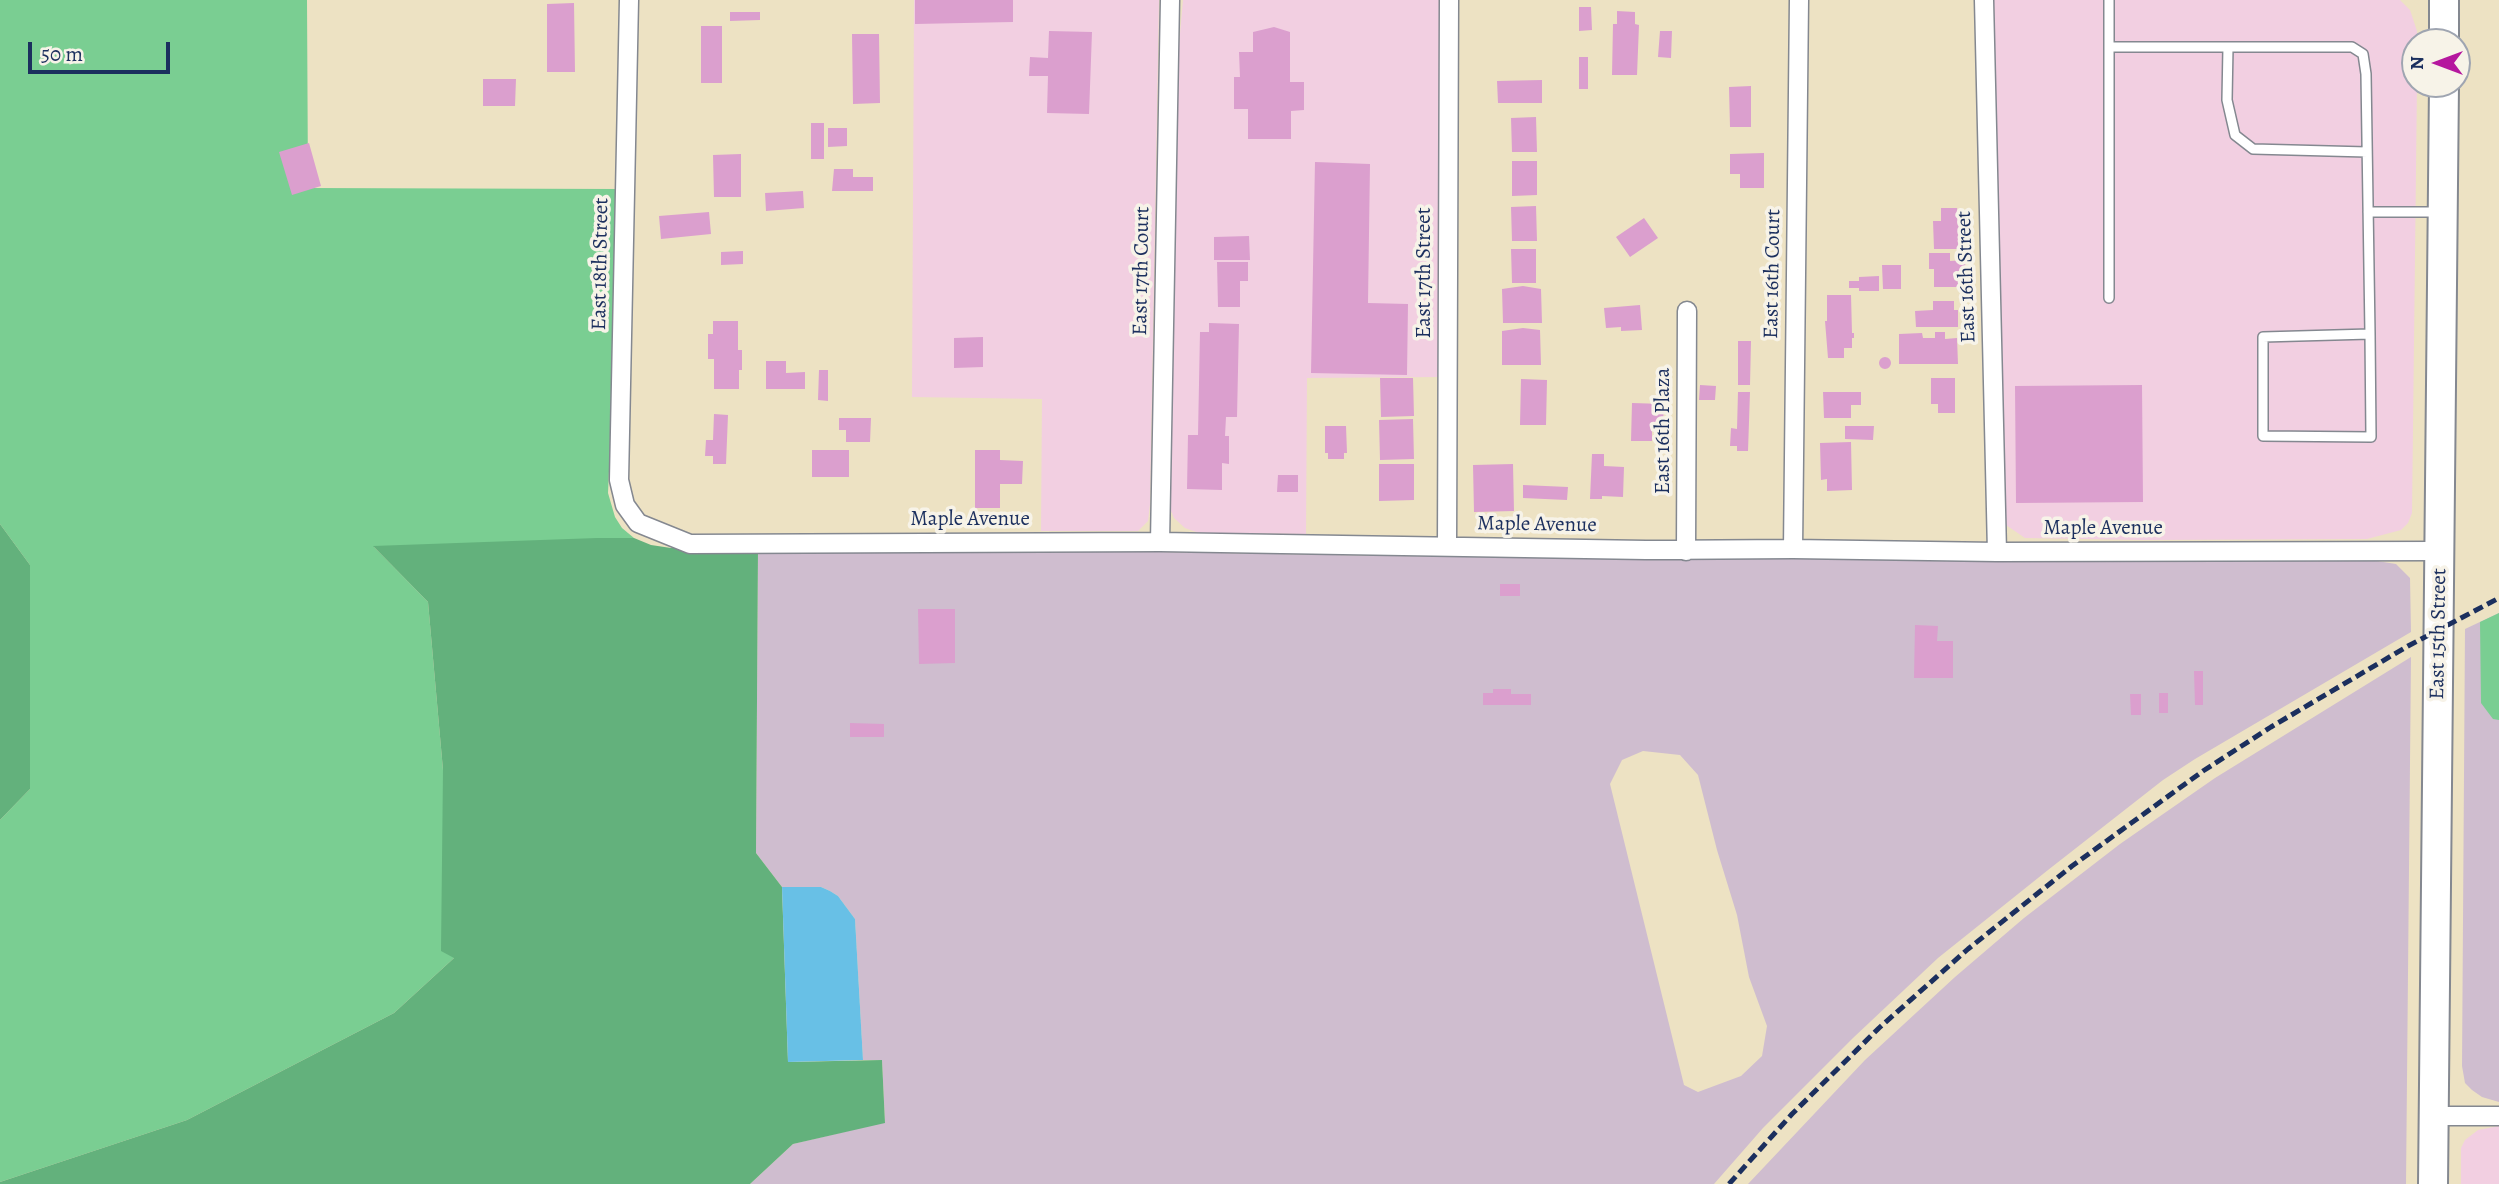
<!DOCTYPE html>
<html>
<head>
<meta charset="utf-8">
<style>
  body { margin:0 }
  #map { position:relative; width:2499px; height:1184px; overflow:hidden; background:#ede2c3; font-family:Alegreya,serif }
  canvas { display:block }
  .north { position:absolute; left:2401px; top:28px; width:70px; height:70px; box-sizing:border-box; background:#f7f3e8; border:2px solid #9fa5b1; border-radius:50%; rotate:270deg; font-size:19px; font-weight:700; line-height:28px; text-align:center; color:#1b2f5e }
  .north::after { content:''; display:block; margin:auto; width:24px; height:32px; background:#b5179e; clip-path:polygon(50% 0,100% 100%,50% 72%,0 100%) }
  .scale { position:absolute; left:28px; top:42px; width:142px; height:32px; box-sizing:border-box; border:4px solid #1b2f5e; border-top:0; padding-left:9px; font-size:21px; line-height:24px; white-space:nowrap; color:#1b2f5e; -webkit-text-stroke:5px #f7f3e8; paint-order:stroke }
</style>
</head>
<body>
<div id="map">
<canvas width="2499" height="1184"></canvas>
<div class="north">N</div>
<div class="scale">50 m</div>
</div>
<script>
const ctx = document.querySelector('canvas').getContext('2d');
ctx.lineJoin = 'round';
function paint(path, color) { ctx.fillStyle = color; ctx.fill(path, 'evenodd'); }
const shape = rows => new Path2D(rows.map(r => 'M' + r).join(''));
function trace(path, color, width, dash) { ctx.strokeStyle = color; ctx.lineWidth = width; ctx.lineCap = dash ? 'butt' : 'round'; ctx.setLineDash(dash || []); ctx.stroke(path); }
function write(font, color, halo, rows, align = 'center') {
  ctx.font = font + ' Alegreya,serif'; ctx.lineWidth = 7; ctx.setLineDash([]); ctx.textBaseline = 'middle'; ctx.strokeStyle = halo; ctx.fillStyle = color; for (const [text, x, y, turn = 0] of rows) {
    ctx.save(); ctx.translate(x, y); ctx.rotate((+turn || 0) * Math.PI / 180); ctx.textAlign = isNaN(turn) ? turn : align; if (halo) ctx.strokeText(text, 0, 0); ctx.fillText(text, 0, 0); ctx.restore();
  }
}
const built = shape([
  [914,0,1159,0,1150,504,1148,521,1138,531,1041,531,1042,399,912,397],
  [1183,0,1440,0,1438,377,1307,378,1306,534,1199,533,1185,528,1174,518,1171,511,1169,501,1177,67],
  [1994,0,2400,0,2410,10,2417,31,2417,42,2415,42,2417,84,2412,513,2408,523,2401,530,2367,539,2142,540,2025,538,2006,525,2002,520],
  [2499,1126,2499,1184,2461,1184,2461,1148,2465,1140,2478,1130]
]);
const industrial = shape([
  [758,548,1160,552,1391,556,2377,561,2396,564,2410,578,2411,632,2195,759,2163,780,2048,870,1938,958,1853,1038,1763,1128,1714,1184,750,1184,793,1144,885,1122,882,1060,863,1060,855,919,838,896,830,891,821,887,782,887,756,853],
  [1643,751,1680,755,1698,775,1717,850,1737,915,1749,977,1767,1026,1762,1056,1741,1076,1698,1092,1684,1085,1610,784,1622,760],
  [2499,613,2499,1102,2482,1097,2472,1090,2465,1083,2462,1066,2465,629],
  [2411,657,2406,1184,1748,1184,1865,1060,1955,977,2024,918,2120,844,2215,778]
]);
const green = shape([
  [0,0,307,0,308,188,618,189,616,320,608,493,615,517,622,528,634,538,374,547,428,602,443,770,454,958,394,1013,187,1120,0,1182,0,820,30,789,30,565,0,524],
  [2499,613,2499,720,2493,719,2481,703,2480,622]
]);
const forest = shape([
  [0,524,30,565,30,789,0,820],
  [597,538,634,538,651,545,671,548,758,548,756,853,782,887,788,1062,882,1060,885,1123,793,1144,750,1184,0,1184,0,1182,187,1120,394,1013,454,958,441,951,443,770,428,602,373,546]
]);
const water = shape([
  [782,887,821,887,830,891,838,896,855,919,863,1060,788,1062]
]);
const building = shape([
  [915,0,1013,0,1013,22,915,24],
  [574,3,575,72,547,72,547,4],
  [1579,7,1591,7,1592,30,1579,31],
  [1617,11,1635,12,1635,24,1639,25,1637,75,1612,75,1613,24,1617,24],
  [730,12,760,12,760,20,730,21],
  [701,26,722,26,722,83,701,83],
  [1274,27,1290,32,1290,82,1304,82,1304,110,1291,111,1291,139,1248,139,1248,109,1234,109,1234,77,1240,77,1239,52,1253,52,1253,32],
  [1049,31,1092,32,1089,114,1047,113,1048,76,1029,76,1030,57,1048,58],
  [1660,31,1672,31,1671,58,1658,57],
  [852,34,879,34,880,103,853,104],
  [1579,57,1588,57,1588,89,1579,89],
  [483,79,516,79,515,106,483,106],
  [1542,80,1542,103,1498,103,1497,81],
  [1751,86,1751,127,1730,127,1729,87],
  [1536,117,1537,152,1512,152,1511,118],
  [811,123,824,123,824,159,811,159],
  [828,128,847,128,847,146,828,147],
  [309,143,321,186,292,195,279,152],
  [1764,153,1764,188,1740,188,1740,174,1730,174,1730,154],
  [741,154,741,197,714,197,713,155],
  [1512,161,1537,161,1537,195,1512,196],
  [1315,162,1370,164,1368,303,1408,304,1407,375,1311,373],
  [834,169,853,169,853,177,873,177,873,191,832,191],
  [803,191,804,208,766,211,765,193],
  [1536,206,1537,241,1512,241,1511,207],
  [1941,208,1957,208,1958,215,1965,215,1965,221,1968,221,1968,249,1934,249,1933,221,1941,221],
  [709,212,711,234,661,239,659,216],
  [1644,218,1658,238,1630,257,1616,237],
  [1249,236,1250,260,1214,260,1214,237],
  [1511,249,1536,249,1536,283,1512,283],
  [743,251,743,264,721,265,721,252],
  [1929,253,1950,253,1950,261,1965,260,1966,277,1958,277,1958,287,1934,287,1934,269,1929,269],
  [1217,262,1248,262,1248,281,1240,281,1240,307,1218,307],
  [1882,265,1901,265,1901,289,1883,289],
  [1879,276,1879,291,1859,291,1859,288,1849,288,1849,281,1859,281,1859,277],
  [1523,286,1541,289,1542,323,1503,323,1502,289],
  [1827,295,1851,295,1852,333,1854,333,1854,338,1852,338,1852,348,1844,348,1844,358,1828,358,1825,321,1827,321],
  [1933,301,1954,301,1954,310,1958,310,1958,327,1916,327,1915,311,1933,310],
  [1640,305,1642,330,1621,331,1621,327,1606,328,1604,308],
  [713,321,738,321,738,350,742,350,742,370,739,370,739,389,714,389,714,359,708,359,708,334,713,334],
  [1209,323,1239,324,1237,417,1226,417,1225,436,1229,436,1229,464,1222,463,1222,490,1187,489,1188,435,1198,435,1200,332,1209,332],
  [1523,328,1540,330,1541,365,1502,365,1502,331],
  [1935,332,1945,332,1945,339,1957,338,1958,364,1899,364,1899,334,1922,333,1923,338,1935,338],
  [983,337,983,367,954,368,954,338],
  [1738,341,1751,341,1750,385,1738,385],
  '1879 363a6 6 0 1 1 12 0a6 6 0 1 1-12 0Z',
  [766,361,786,361,786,373,805,372,805,389,766,389],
  [819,370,828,370,828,401,818,400],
  [1380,378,1413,378,1414,416,1381,417],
  [1931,378,1955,378,1955,413,1938,413,1938,404,1931,404],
  [1521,379,1547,380,1546,425,1520,425],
  [1700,385,1716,386,1715,400,1699,400],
  [2142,385,2143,502,2016,503,2015,386],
  [1738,392,1750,392,1748,451,1737,451,1737,446,1730,446,1731,428,1737,429],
  [1823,392,1861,392,1861,405,1851,405,1851,418,1824,418],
  [1632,403,1664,404,1663,422,1652,422,1652,441,1631,441],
  [714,414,728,415,726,464,713,464,713,456,705,456,706,440,713,440],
  [839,418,871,418,870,442,846,442,846,430,839,430],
  [1413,419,1414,459,1380,460,1379,420],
  [1325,426,1346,426,1347,453,1344,453,1344,459,1328,459,1328,453,1325,453],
  [1845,426,1874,426,1873,440,1845,439],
  [1851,442,1852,490,1827,491,1827,479,1821,480,1820,443],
  [812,450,849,450,849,477,812,477],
  [975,450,1000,450,1000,460,1023,461,1022,484,1000,484,1000,508,975,508],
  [1592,454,1604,454,1604,466,1624,467,1623,497,1602,496,1602,499,1590,499],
  [1379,464,1414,464,1414,500,1379,501],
  [1513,464,1514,511,1474,512,1473,465],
  [1278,475,1298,475,1298,492,1277,492],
  [1523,485,1568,487,1567,500,1523,498],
  [1500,584,1520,584,1520,596,1500,596],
  [918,609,955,609,955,663,919,664],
  [1915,625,1938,626,1937,641,1953,641,1953,678,1914,678],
  [2194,671,2203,671,2203,705,2195,705],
  [1493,689,1511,689,1511,694,1531,694,1531,705,1483,705,1483,693,1493,693],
  [2159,693,2168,693,2168,713,2159,713],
  [2130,694,2141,694,2141,715,2131,715],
  [850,723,884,724,884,737,850,737]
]);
const lane = shape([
  [2109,0,2109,298],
  [2109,47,2352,47,2363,54,2366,74,2370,334,2371,437,2263,436,2263,337,2370,334],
  [2228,47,2227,100,2235,135,2253,149,2367,152],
  [2368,212,2439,212]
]);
const street = shape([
  [629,0,619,480,625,505,638,523,690,544,1160,542,1646,550,1793,549,1997,552,2439,551],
  [1984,0,1997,552],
  [1160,542,1170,0],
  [1447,546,1449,0],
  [1793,549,1799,0],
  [1686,551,1687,311],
  [2434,1116,2499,1116]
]);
const primary = shape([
  [2444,42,2444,0],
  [2433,1184,2444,84]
]);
const rail = shape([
  [1729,1184,1792,1114,1879,1028,1968,949,2072,866,2203,771,2271,727,2408,646,2499,598]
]);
const streetNames = [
  ["East 18th Street",601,264,-89],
  ["East 17th Court",1142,271,-89],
  ["East 17th Street",1425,273,-90],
  ["East 16th Court",1773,274,-89],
  ["East 16th Street",1967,277,-92],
  ["East 16th Plaza",1664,431,-90],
  ["Maple Avenue",970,520],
  ["Maple Avenue",1537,525,1],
  ["Maple Avenue",2103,529],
  ["East 15th Street",2439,634,-89]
];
paint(built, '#f2cfe1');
paint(industrial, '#cfbdcf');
paint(green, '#7ace92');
paint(forest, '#63b17c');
paint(water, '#68c0e6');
paint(building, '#db9fce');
trace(lane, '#848890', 12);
trace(street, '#848890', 21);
trace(primary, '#848890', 32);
trace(lane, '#fff', 9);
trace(street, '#fff', 18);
trace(primary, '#fff', 28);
trace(rail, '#1b2f5e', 5, [10, 5]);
write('21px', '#1b2f5e', '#f7f3e8', streetNames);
</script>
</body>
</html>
